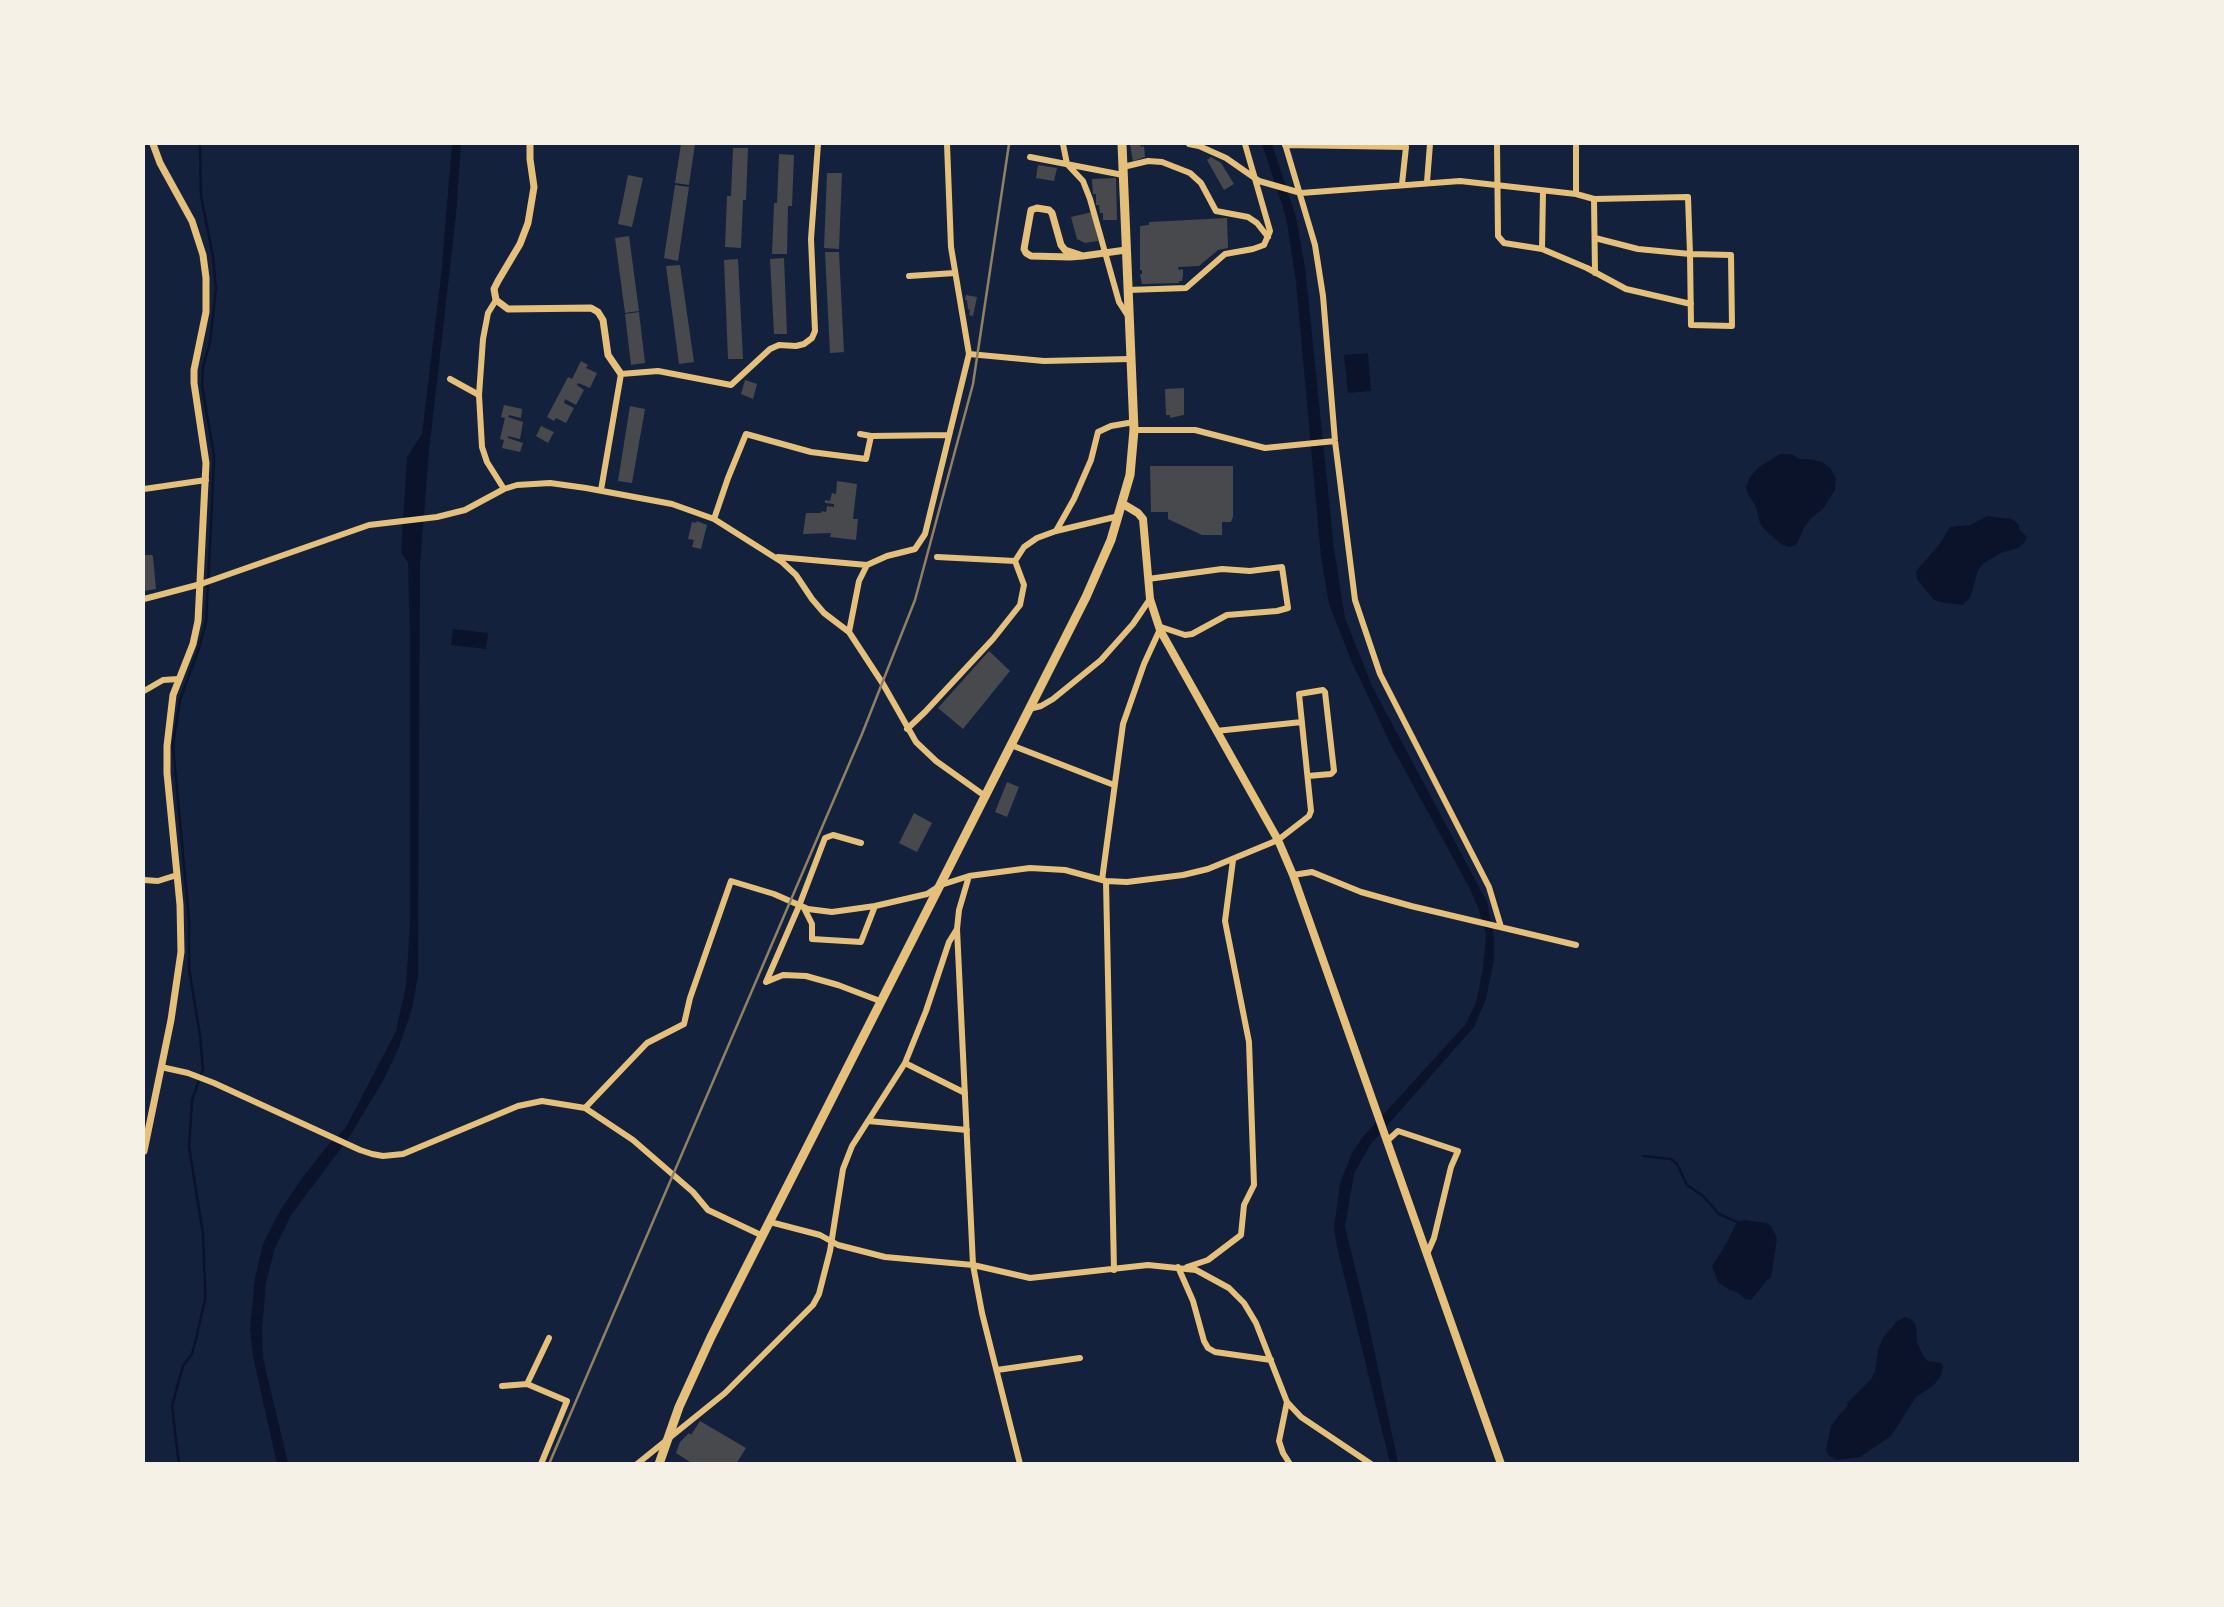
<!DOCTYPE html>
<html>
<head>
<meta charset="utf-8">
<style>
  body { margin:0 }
  #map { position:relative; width:2224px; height:1607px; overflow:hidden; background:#14213d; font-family:"Playfair Display",serif }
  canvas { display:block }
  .frame { position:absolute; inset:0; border:145px solid #f6f1e7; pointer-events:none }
</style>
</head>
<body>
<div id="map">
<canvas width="2224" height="1607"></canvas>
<div class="frame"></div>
</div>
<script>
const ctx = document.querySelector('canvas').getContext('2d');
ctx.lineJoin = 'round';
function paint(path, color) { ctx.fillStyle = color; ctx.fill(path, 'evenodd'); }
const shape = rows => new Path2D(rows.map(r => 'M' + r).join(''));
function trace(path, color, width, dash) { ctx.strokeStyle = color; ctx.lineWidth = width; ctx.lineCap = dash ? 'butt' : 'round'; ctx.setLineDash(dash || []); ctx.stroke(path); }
const water = shape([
  [452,144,461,144,456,215,429,451,420,565,418,976,412,1009,399,1047,383,1081,348,1139,291,1215,275,1248,266,1282,262,1331,263,1358,288,1463,277,1464,253,1356,250,1329,255,1278,263,1244,281,1209,303,1177,328,1145,345,1129,396,1031,406,985,410,925,410,636,408,563,401,552,407,457,422,434,441,276],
  [1262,144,1272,144,1296,217,1305,267,1334,549,1345,618,1372,686,1487,902,1494,937,1494,960,1486,999,1474,1027,1370,1145,1354,1174,1345,1227,1367,1316,1398,1463,1390,1463,1337,1247,1334,1228,1340,1183,1352,1153,1362,1138,1465,1025,1476,1003,1483,969,1486,935,1478,907,1469,887,1390,743,1351,660,1329,604,1321,557,1296,282,1286,217],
  [1368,353,1371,391,1348,393,1344,355],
  [1780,454,1791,454,1800,459,1810,459,1822,462,1830,468,1836,478,1835,490,1823,509,1811,518,1804,528,1796,545,1789,547,1781,544,1765,530,1760,523,1756,507,1748,494,1746,487,1750,477,1759,467],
  [1988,516,2012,519,2019,525,2019,529,2027,537,2025,542,2018,548,2001,553,1984,563,1978,570,1970,598,1963,605,1945,603,1934,600,1917,579,1916,571,1939,545,1950,527,1970,525],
  [453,629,488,633,486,649,451,645],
  [1745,1220,1766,1223,1771,1226,1777,1238,1771,1278,1767,1280,1751,1300,1745,1299,1738,1293,1728,1289,1718,1282,1712,1266,1726,1244,1737,1222],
  [1905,1317,1912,1320,1916,1325,1917,1342,1924,1357,1928,1361,1941,1363,1943,1366,1941,1376,1933,1386,1916,1397,1891,1436,1860,1457,1837,1460,1829,1456,1826,1450,1831,1426,1840,1414,1848,1406,1847,1403,1871,1379,1875,1372,1878,1350,1883,1338,1897,1321]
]);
const stream = shape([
  [1643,1156,1671,1159,1677,1164,1687,1185,1703,1196,1719,1214,1737,1222],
  [179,1464,172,1406,183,1366,192,1354,195,1343,205,1300,205,1287,203,1234,189,1147,192,1100,203,1069,200,1035,189,968,189,920,173,745,180,700,199,648,206,622,211,526,214,455,202,386,203,367,210,342,216,289,213,257,201,196,200,144]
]);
const building = shape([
  [681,144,695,144,689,185,675,183],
  [1130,144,1140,144,1141,147,1144,146,1145,157,1133,161],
  [733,148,748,148,746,200,743,200,741,248,725,247,727,196,731,196],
  [779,154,794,155,792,206,788,206,787,254,772,254,774,203,777,203],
  [1211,157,1221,163,1234,184,1224,190,1207,160],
  [1038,165,1057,168,1054,181,1036,178],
  [827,173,842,173,839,249,824,248],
  [628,175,643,178,632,227,618,224],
  [1116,178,1117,220,1103,220,1103,213,1100,213,1099,205,1096,205,1096,194,1093,194,1092,179],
  [675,185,689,187,678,261,664,258],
  [1092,212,1098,241,1085,243,1077,239,1071,217],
  [1227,218,1228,248,1218,250,1199,266,1178,267,1179,270,1183,269,1183,275,1182,281,1179,281,1179,283,1142,284,1140,274,1142,274,1142,270,1140,270,1140,226,1149,225,1149,222],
  [629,236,639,311,625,313,615,238],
  [825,252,839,252,844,352,830,353],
  [784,258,787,334,774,334,770,259],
  [738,259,743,359,728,359,724,260],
  [680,265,694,362,679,364,666,266],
  [966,295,977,297,973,316,969,315,970,310,968,309,967,300,965,300],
  [639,312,645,363,631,365,625,314],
  [581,361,588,365,586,368,597,373,590,388,578,383,577,385,574,383,584,390,576,405,565,399,564,403,574,408,566,423,556,418,554,421,547,417,568,377,572,379],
  [745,380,757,384,753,399,741,394],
  [1184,388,1184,415,1170,418,1170,415,1166,415,1165,389],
  [504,405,522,409,521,418,509,415,508,417,523,422,520,439,508,436,508,438,523,443,520,452,502,448,504,440,500,439,505,418,501,417],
  [630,406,645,409,632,483,618,481],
  [541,426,554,432,548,443,536,436],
  [1150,466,1233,466,1233,517,1231,522,1222,522,1222,535,1202,535,1168,519,1168,512,1151,512],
  [837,481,857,484,853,519,858,519,856,540,830,537,831,533,803,534,806,513,821,513,822,511,826,512,827,506,834,507,834,504,825,503,825,500,830,501,832,493,836,494],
  [697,521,707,525,701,549,692,547,694,540,688,539,692,522,696,523],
  [145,555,152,555,153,557,156,589,144,591],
  [989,651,1010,671,963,729,938,708],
  [1007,782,1019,787,1007,817,995,812],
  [914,813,932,823,917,852,899,843],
  [700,1421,746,1448,736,1464,693,1464,676,1453,680,1442,689,1433,691,1435]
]);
const minor = shape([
  [1063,144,1067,164,1083,181,1090,199,1119,302,1128,316],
  [1189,144,1199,146,1226,158,1259,181,1301,193,1460,181,1576,194,1594,199,1688,197,1690,254,1691,325,1732,326,1731,255,1690,254,1638,249,1595,238],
  [1285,144,1315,245,1323,296,1335,441,1355,600,1380,674,1489,887,1501,927],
  [1497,144,1498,236,1504,243,1542,249,1587,268,1626,289,1691,304],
  [1576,144,1576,194],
  [1285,145,1406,147,1402,184],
  [1030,157,1123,175],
  [1123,167,1148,161,1162,162,1190,173,1201,183,1216,211,1248,217,1257,223,1268,237],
  [1427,182,1430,144],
  [1594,199,1595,273],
  [1542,249,1543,191],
  [909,276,955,273],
  [1128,290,1186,288,1225,254,1253,249,1264,245,1270,231,1245,144],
  [496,300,488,313,483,339,479,395,482,447,487,462,504,489],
  [969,354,1044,361,1130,359],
  [450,379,479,395],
  [1134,430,1195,430,1265,448,1335,441],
  [860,434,871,436],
  [144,489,206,480],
  [601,490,621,374,658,371,731,385,770,349,779,345,796,346,804,344,812,338,815,331,811,239,818,144],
  [714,519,728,478,746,434,811,452,866,459,871,436,949,435],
  [1056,531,1074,499,1091,460,1098,432,1111,426,1134,422],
  [778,557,867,565],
  [937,557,1015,561],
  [144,599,201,584,369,525,437,517,465,510,504,489,517,485,550,483,586,488,672,504,714,519,782,562,796,575,812,599,824,613,849,632,883,684,916,742,936,761,985,796],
  [849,632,859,581,867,565,887,556,915,549,925,534,969,354,951,247,947,144],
  [144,691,163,680,178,679],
  [1029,709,1041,706,1053,699,1101,660,1133,624,1150,599],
  [907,729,925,712,993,639,1020,605,1024,585,1015,561,1024,547,1037,538,1056,531,1119,516],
  [1216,731,1302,722],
  [1011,745,1114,785],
  [861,843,833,835,825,838,799,906,766,982,783,975,806,976,838,985,880,1001],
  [1293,875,1312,872,1361,892,1411,906,1576,945],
  [969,876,959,910,957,929,973,1265,982,1313,1020,1464],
  [144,880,158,881,177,875],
  [1102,880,1123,724,1144,664,1161,627,1185,635,1192,634,1227,615,1277,611,1288,608,1282,567,1250,571,1222,569,1148,579],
  [1106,881,1114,1270],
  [804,908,812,924,812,939,861,942,875,906],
  [905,1063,965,1093],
  [161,1067,188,1073,214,1083,360,1150,372,1154,383,1156,403,1154,518,1106,542,1101,585,1108,633,1140,693,1192,708,1210,763,1236],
  [585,1108,647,1043,684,1024,690,998,731,881,774,894,808,909,832,912,875,906,927,894,941,885,969,876,1030,868,1065,870,1106,881,1127,882,1183,875,1208,869,1278,840,1309,816,1311,811,1299,694,1323,690,1325,692,1334,771,1331,774,1308,776],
  [868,1121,967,1130],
  [1387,1141,1398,1131,1458,1151,1451,1167,1434,1238,1427,1254],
  [770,1222,820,1235,838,1245,885,1257,973,1265,1030,1278,1148,1265,1196,1270,1229,1288,1244,1303,1256,1323,1287,1402,1301,1417,1371,1464],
  [1178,1267,1193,1301,1204,1341,1208,1348,1215,1352,1271,1360],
  [1187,1267,1208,1260,1241,1235,1244,1205,1254,1185,1249,1042,1225,921,1233,860],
  [997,1370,1080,1358],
  [527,1384,549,1338],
  [502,1386,527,1384,567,1401,541,1464],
  [1287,1402,1279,1441,1283,1453,1290,1464],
  [637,1464,725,1393,813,1305,819,1294,830,1251,843,1169,852,1146,905,1063,926,1011,949,942,957,929]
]);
const tertiary = shape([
  [530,144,530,159,534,187,528,223,520,244,498,281,494,289,496,300,508,309,591,308,598,312,603,320,608,355,621,374],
  [1083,256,1065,250,1061,245,1052,213,1049,210,1037,208,1031,210,1024,249,1026,253,1031,256,1070,257,1083,256,1126,250],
  [144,1151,171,1020,181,952,180,905,167,773,167,746,173,695,193,644,198,621,206,463,194,383,194,370,206,312,206,278,203,255,192,221,160,163,153,144]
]);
const secondary = shape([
  [1123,504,1138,513,1143,519,1150,599,1160,630,1278,840,1293,875,1501,1464]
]);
const primary = shape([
  [659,1464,679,1407,711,1337,1086,597,1111,540,1130,475,1134,430,1122,144]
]);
const rail = shape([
  [549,1464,862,734,915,600,973,384,1009,144]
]);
paint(water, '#0b132b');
trace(stream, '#0b132b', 2.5);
paint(building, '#48494c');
trace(minor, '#e5c07b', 6);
trace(tertiary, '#e5c07b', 7);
trace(secondary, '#e5c07b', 8);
trace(primary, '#e5c07b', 9);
trace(rail, '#918062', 2.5);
</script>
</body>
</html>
